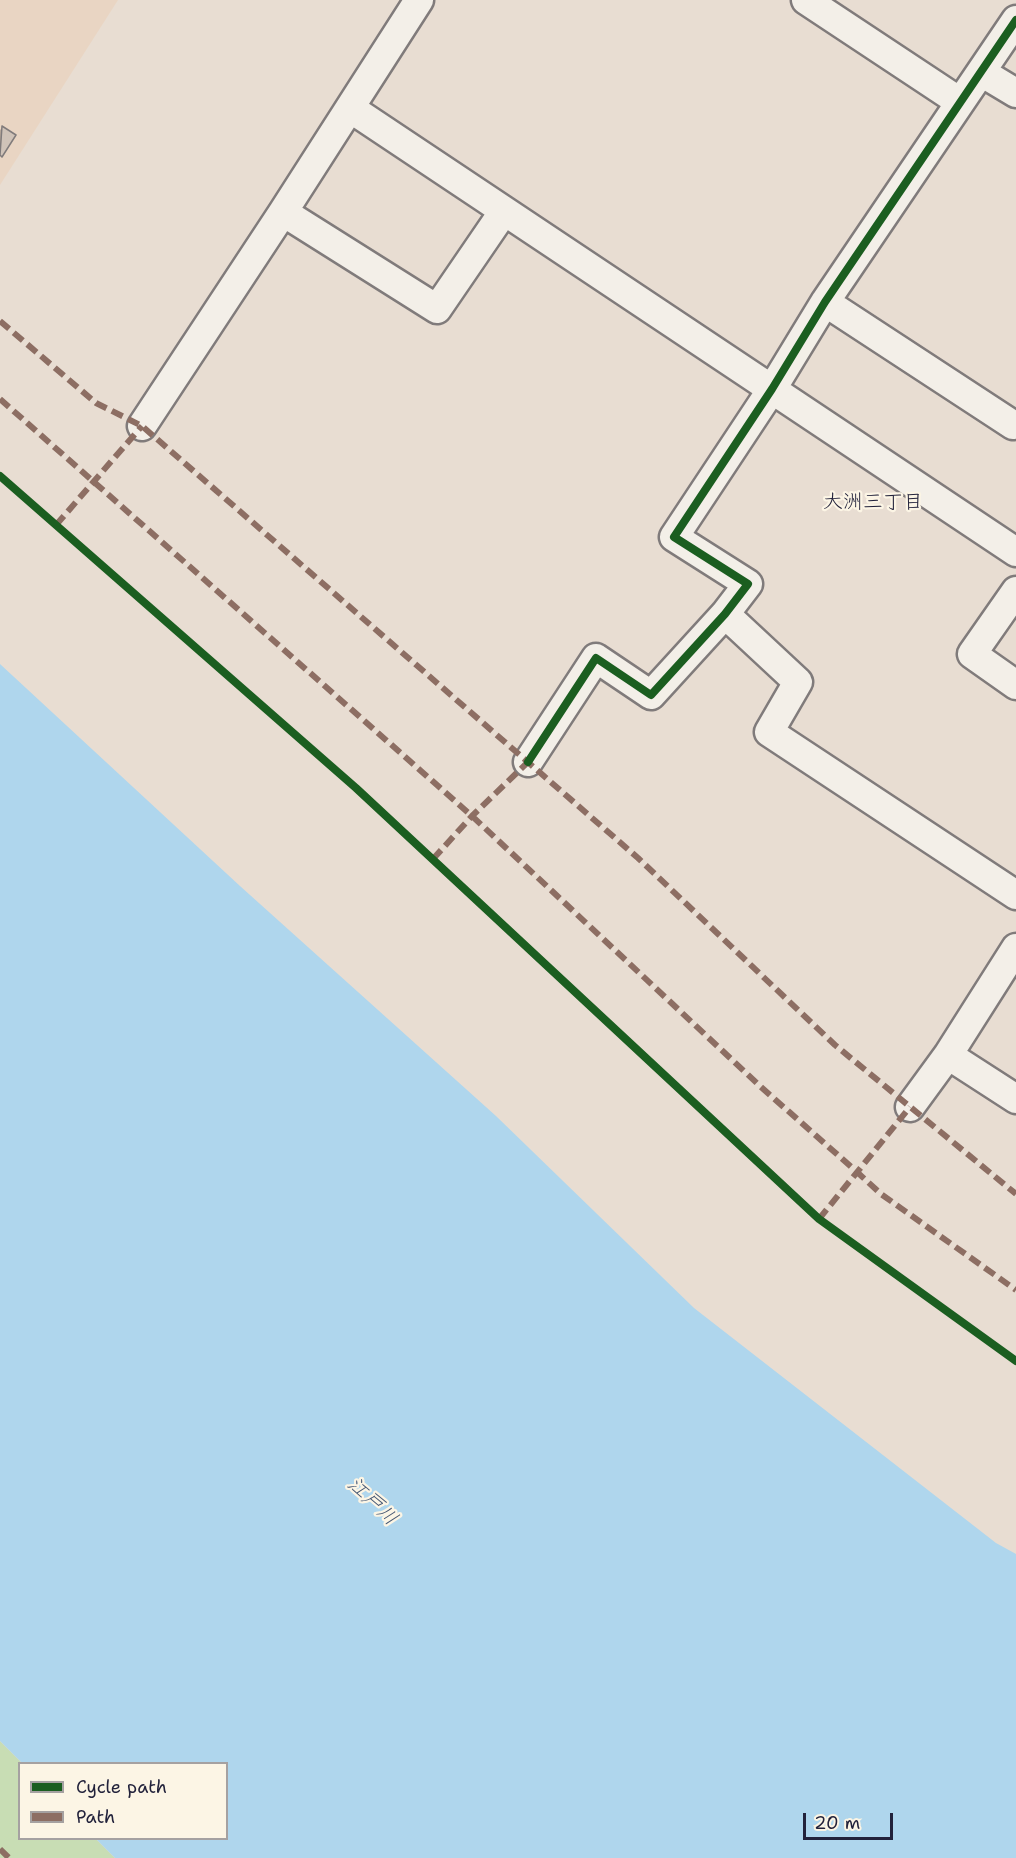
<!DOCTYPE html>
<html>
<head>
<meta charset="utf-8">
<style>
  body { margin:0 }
  #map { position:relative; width:1016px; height:1858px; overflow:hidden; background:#e8ddd2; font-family:"Shantell Sans",sans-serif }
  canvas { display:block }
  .legend { position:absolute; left:18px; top:1762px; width:210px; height:78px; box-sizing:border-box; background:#fcf5e5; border:2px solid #a5a1a1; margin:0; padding:8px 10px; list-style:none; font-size:18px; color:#22223b }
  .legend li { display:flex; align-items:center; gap:12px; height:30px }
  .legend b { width:30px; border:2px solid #a5a1a1 }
  .scale { position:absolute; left:803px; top:1813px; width:90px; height:27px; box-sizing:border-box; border:3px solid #22223b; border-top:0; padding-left:8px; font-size:18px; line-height:21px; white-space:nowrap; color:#22223b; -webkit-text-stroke:4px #fcf5e5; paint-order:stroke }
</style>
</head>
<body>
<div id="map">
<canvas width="1016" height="1858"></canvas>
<ul class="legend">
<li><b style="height:8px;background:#1b5e20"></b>Cycle path</li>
<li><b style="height:8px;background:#8d6e63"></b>Path</li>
</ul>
<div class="scale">20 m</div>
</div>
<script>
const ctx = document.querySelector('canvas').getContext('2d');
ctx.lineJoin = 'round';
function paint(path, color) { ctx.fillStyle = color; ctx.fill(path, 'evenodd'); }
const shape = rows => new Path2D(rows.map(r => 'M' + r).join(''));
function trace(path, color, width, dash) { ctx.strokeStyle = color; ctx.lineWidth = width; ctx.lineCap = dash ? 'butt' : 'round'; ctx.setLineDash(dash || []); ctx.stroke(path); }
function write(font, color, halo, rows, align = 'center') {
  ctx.font = font + ' "Shantell Sans","Klee One",sans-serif'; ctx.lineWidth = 4.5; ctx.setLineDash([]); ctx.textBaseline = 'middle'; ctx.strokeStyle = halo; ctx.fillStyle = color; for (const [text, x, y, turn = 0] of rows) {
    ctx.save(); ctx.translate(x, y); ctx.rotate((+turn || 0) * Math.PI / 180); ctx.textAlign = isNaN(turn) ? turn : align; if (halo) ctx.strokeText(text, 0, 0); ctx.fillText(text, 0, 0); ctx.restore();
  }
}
const built = shape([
  [0,0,118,0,0,185]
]);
const green = shape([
  [0,1741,22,1763,20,1764,20,1838,96,1839,115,1858,0,1858]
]);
const water = shape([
  [0,664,240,886,496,1116,694,1308,996,1543,1016,1554,1016,1858,115,1858,96,1839,226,1838,226,1764,22,1763,0,1741]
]);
const shadow = shape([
  [2,128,14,136,0,157,0,130]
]);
const building = shape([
  [2,126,16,135,2,157,0,155,2,126]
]);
const path = shape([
  [0,476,356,788,819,1219,1016,1361]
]);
const minor = shape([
  [806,0,960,102],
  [981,72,1016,93],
  [350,108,1016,552],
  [283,212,437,309,504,211],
  [825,302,1013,425],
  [142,426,283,212,419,0],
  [1016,591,972,654,1016,685],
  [725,614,798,682,769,732,1016,895],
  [528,762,596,658,651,695,725,614,748,584,674,537,772,389,825,302,1016,20],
  [948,1055,1016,1099],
  [910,1107,948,1055,1016,948]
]);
const quiet = shape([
  [0,321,96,403,142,426,638,858,835,1045,1016,1194],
  [0,399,472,816,761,1087,857,1172,881,1194,1016,1290],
  [56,525,142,426],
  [433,859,472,816,528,762],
  [819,1219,910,1107],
  [0,1849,9,1858]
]);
const cycleway = shape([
  [0,476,356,788,819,1219,1016,1361],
  [528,762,596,658,651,695,725,614,748,584,674,537,772,389,825,302,1016,20]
]);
const neighbourhoodNames = [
  ["大洲三丁目",873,503]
];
const waterNames = [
  ["江戸川",372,1502,43]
];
paint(built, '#e9d5c3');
paint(green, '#c8ddb4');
paint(water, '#afd6ed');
paint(shadow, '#0003');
paint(building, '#d0c3b8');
trace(building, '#807b7b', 1.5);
trace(minor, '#807b7b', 33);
trace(path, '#aeaba9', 4, [6, 4.5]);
trace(minor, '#f3efe8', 28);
trace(quiet, '#8d6e63', 6, [12, 6]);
trace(cycleway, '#1b5e20', 8);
write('20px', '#22223b', '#fcf5e5', neighbourhoodNames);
write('italic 20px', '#455774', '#fcf5e5', waterNames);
</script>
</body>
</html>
